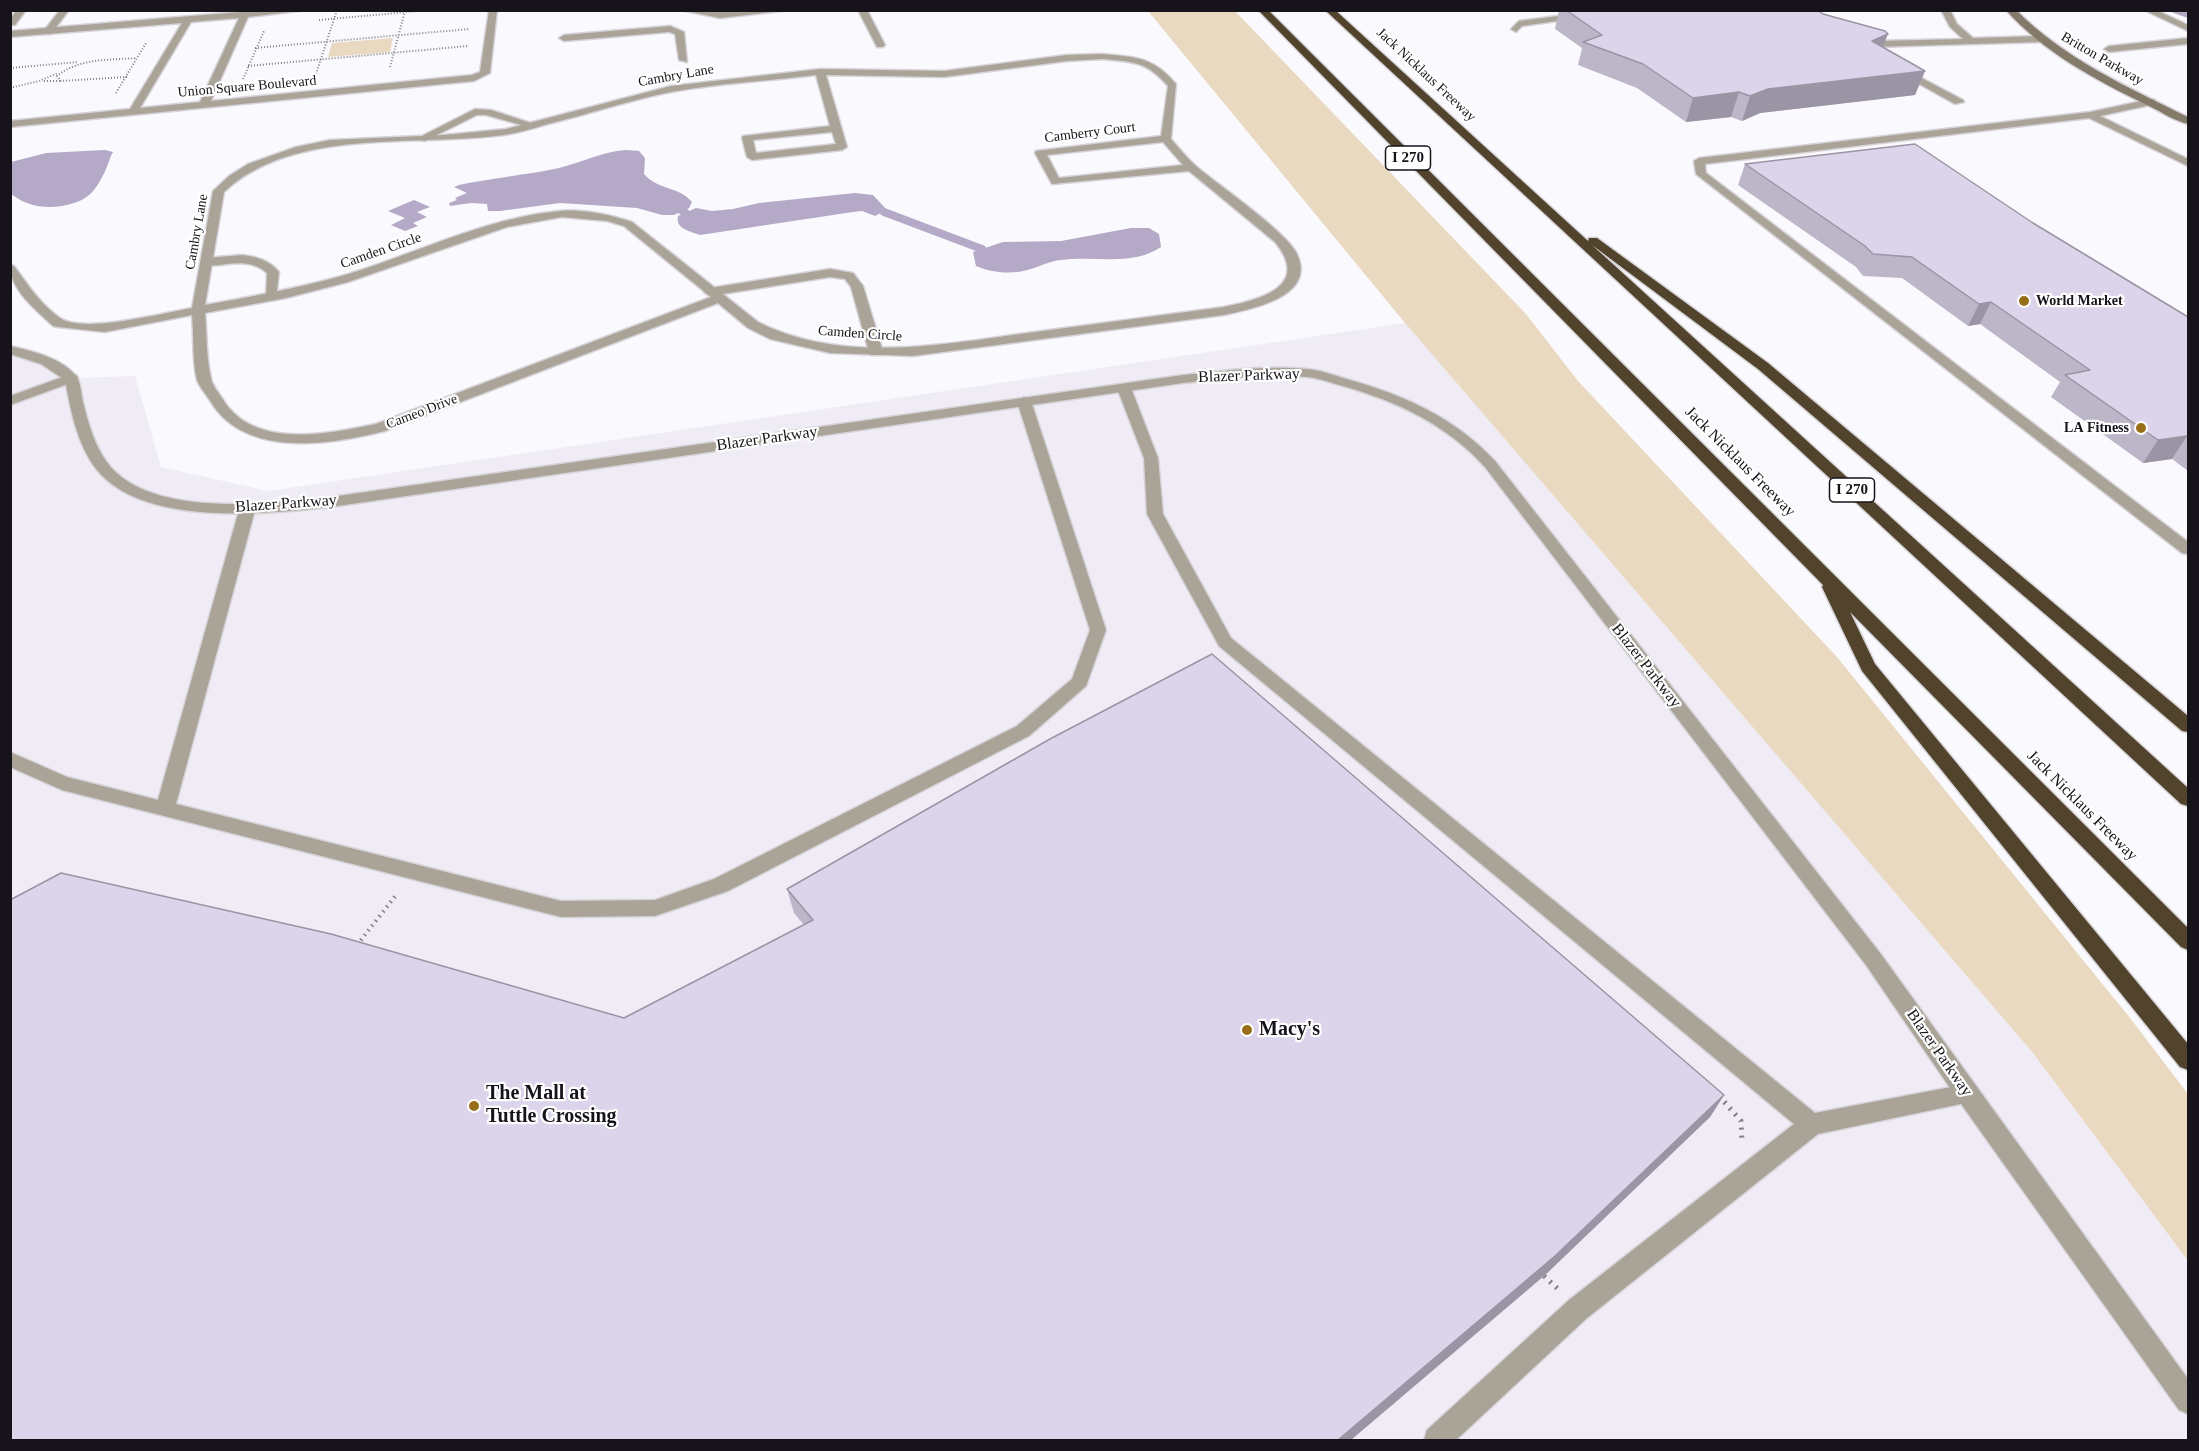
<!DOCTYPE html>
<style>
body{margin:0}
#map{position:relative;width:2199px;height:1451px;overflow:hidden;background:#faf9fd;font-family:Georgia,serif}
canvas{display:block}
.frame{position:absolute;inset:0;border:12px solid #16131a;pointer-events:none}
</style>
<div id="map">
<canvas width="2199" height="1451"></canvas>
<div class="frame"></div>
</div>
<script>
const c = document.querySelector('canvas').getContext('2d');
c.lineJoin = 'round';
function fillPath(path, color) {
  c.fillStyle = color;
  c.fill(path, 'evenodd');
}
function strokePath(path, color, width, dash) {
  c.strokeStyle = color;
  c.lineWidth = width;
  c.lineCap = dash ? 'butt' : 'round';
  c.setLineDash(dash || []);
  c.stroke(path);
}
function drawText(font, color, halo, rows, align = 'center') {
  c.font = font + ' Georgia,serif';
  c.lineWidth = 4.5;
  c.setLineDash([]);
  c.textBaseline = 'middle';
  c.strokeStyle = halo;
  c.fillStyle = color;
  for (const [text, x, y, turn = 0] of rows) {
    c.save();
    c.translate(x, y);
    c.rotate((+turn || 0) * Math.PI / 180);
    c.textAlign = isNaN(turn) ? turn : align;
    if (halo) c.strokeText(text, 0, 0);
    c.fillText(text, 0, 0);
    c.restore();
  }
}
const built = new Path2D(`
 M1405,323l628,730 155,208v179h-2177l-1,-1090 36,11 25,17 64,-2 26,91 107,24z`);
const green = new Path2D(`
 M1148,11h87l291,303 52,67 259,276 293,361 58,76v167l-155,-208 -628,-730z
 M393,38l-3,14 -62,5 4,-14z`);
const water = new Path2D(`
 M105,150l8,2 -2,4c-4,11 -9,24 -17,34 -13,17 -48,21 -67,13 -6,-2 -11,-6 -16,-9v-32l35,-9z
 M626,150l13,1 6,7 -1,16c15,17 35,12 48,28l-3,6 -15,7h-12l-25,-7 -77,-5 -60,8h-12l-1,-7 -16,-1 -21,3 -1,-3 8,-3 -2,-2 12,-5 -13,-6 5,-2c33,-7 67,-10 100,-17 24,-6 42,-16 67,-18z
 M855,193l18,2 14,15 -12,6 -13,-5 -9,1 -153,23c-10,-4 -25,-6 -22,-19l18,-8 16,3 21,-2 26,-6z
 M414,200l16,7 -13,5 10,5 -14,6 5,3 -13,5 -14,-6 14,-7 -17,-7z
 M1131,228h18l10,6 2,13c-30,20 -66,8 -100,13 -11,1 -20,6 -30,9 -18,6 -39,4 -55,-3l-3,-14 30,-10 58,-1z`);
const streamFar1 = new Path2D(`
 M2174,10l14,5`);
const stream = new Path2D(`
 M682,211l4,2
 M884,212l98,37`);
const pathFar2 = new Path2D(`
 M319,20l110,-10
 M255,48l214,-19
 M248,66l220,-20
 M390,67l15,-56
 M10,68l68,-6
 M316,74l21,-64
 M127,77l-66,4 -4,-5c22,-18 53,-16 80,-18
 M243,79l21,-48
 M44,81h16
 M10,88l29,-7 19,-8
 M116,93l30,-50`);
const pathFar1 = new Path2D(`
 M357,945l40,-51`);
const path = new Path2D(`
 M1719,1096l22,25 1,21
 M1544,1276l14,13`);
const lane = new Path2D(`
 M17,10h9l-11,15h-5v-6z
 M60,10h9l-18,24h-6l-2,-2z
 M858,10h9l18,35 -2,2h-6z
 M1605,10h29l-112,16 -6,6 -5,-3 8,-8z
 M1941,10h9l7,14 16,14 68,-2 5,3 -5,3 -167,5 -18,-7 5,-3 14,4 88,-2 -13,-12z
 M1899,66l64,34 1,2 -9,2 -59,-33 -2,-2z
 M2151,99l4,1v4l-55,12 88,43v7l-99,-48 -384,46 1,9 482,369v12l-6,-1 -486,-379 -2,-13 5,-3 391,-46z
 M475,109l16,1 46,15 -5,3 -46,-13h-9l-52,26 -9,-2z
 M242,255c15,2 27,5 37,17l-3,27 -4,1 -6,-4 1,-23c-23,-21 -54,0 -67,-11l6,-4z
 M830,269l23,4 10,13 20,66 -2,3h-10l-2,-3 -18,-65 -6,-8 -15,-2 -120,19 -6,-4 6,-4z
 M71,374l5,1 2,3 -2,3 -66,24v-9z
 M1124,384l7,4 27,70 5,56 68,124 584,475 152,-29 8,3 3,7 -3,7 -157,33 -231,184 -131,122h-32l3,-10 142,-130 225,-176 -575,-478 -72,-132 -3,-56 -27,-70z
 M1024,397l7,4 75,229 -20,56 -57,50 -301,155 -73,25 -94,1 -499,-127 -52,-23v-15l57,25 91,23 81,-290 8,-5 8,5 -79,294 385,97 94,-1 59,-21 303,-153 55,-47 18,-49 -73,-229z`);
const street = new Path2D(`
 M264,10h43l-59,7 -37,84 261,-26 8,-3 9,-62h8l-7,63 -16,8 -464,46v-6l120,-12 52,-86 -172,14v-6zM239,18l-39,84 -60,6 51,-86z
 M681,10l39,2 70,-2 -70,8z
 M2144,10h12l32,15v6z
 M670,26l14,6 3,30 -8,-2 -4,-26 -6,-2 -105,9 -5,-3 5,-3z
 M2188,38v6l-79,8 -5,-3 5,-3z
 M1102,54c35,3 51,3 74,30l-5,55c8,9 16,19 25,27 22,19 91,66 101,88 20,43 -46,55 -73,61l-311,41 -83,-3 -60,-14 -22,-11 -30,-25 -333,128c-56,14 -142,28 -176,-32 -4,-6 -10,-13 -12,-19 -5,-18 -3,-46 -5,-65l-87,17 -47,-5 -5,-1c-17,-16 -43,-36 -43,-61l4,1c14,19 27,39 46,52 23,16 104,-5 132,-10l21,-117 16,-15 19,-12 48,-17 34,-7 114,-5 62,-6 165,-43 149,-17 124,2 123,-16zM1102,59c32,3 44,2 66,27l-7,50 -125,15 -1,2 17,31 137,-13 86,71c37,45 -16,58 -51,65 -63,8 -126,17 -189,25 -91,12 -192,33 -277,-10l-126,-100c-22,-7 -48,-13 -72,-11 -77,7 -148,45 -222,66 -44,12 -88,20 -133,28l19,-113c69,-65 191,-45 280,-57 15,-2 30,-7 44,-11 41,-10 82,-24 123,-32 48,-9 97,-11 145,-17l14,51 -87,10 -1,2 5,19 5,3 90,-10 5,-3 -21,-72 118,2 123,-16zM832,132l4,12 -80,9 -3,-13zM1163,142l20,23 -124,13 -12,-23zM562,217l45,4 17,5 87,71 -335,127c-48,10 -124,26 -154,-26 -4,-6 -10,-13 -11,-20 -5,-21 -4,-44 -6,-65l81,-15 62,-16 159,-55z
 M10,346c22,5 52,12 66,30 5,6 5,18 7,26 5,20 11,42 23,59 41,58 164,43 225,36l852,-122c41,-4 82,-10 123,-6 15,1 30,7 44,11 56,16 105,38 145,81l385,492 308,426v35l-9,-4 -220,-309 -93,-136 -381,-498c-39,-43 -87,-65 -142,-81 -12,-3 -24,-8 -36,-9 -41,-4 -83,2 -124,6l-852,124c-65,7 -187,20 -234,-37 -20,-25 -26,-59 -32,-90l-24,-16 -31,-10z`);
const secondary = new Path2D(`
 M2006,10h10c49,49 111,77 172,107v7c-14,-3 -28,-13 -41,-19 -51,-25 -103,-52 -141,-95z`);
const highway = new Path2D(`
 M1258,10h10l920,918v22l-7,-3 -331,-335 25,52 313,380v26l-8,-3 -318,-396 -40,-84 1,-2z
 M1325,10h10l253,231 1,-3h8l171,125 420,353v16l-6,-1 -424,-362 -166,-124 596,543v18l-7,-2z`);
const wall = new Path2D(`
 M1559,10h258l108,61 -10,24 -155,18 -18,8 -11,-4 -45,5 -49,-34 -59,-23 4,-17 -27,-19z
 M1745,164l288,59 155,94v154l-16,-12 -29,4 -92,-66 9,-15 -80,-58 -12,2 -66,-48 -39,-2 -7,-9 -118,-82z
 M787,889l937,206 -14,22 -166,159 -920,-258 180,-93 -10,-12z`);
const shadedWall = new Path2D(`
 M1888,34l-10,23 -6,-16z
 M1925,71l-10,24 -155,18 -18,8 8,-25 18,-7z
 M1739,92l-8,25 -45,5 7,-24z
 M1991,302l-11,22 -12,2 11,-22z
 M2187,436l-15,23 -29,4 15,-23z
 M1724,1095l-14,22 -166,159 -193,164h-13z`);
const building = new Path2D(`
 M1566,10h251l6,4 62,17 3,3 -16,7 53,30 -157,18 -18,7 -11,-4 -46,6 -50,-34 -60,-22 19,-7z
 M1915,144l118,79 155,94v119h-1l-29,4 -93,-65 25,-5 -99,-68 -12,2 -67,-47 -39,-3 -8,-8 -120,-82z
 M1212,654l512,441 -169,161 -217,184h-1328v-540l51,-27 270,61 293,84 189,-98 -26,-31 263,-150z`);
const markers = [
 [2024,301,6,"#986e1b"],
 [2141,428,6,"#986e1b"],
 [1247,1030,6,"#986e1b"],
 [474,1106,6,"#986e1b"]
];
const farStreetnames = [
 ["Britton Parkway",2102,59,30],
 ["Jack Nicklaus Freeway",1426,75,43],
 ["Cambry Lane",676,76,-10],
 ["Union Square Boulevard",247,87,-5],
 ["Camberry Court",1090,133,-7],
 ["Cambry Lane",197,232,-80],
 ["Camden Circle",381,251,-19],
 ["Camden Circle",860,334,4],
 ["Cameo Drive",422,412,-21]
];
const farPoinames = [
 ["World Market",2036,301],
 ["LA Fitness",2129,428,"right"]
];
const shields = [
 [1408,158,45],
 [1852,490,45]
];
const shieldNames = [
 ["I 270",1408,158],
 ["I 270",1852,490]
];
const streetNames = [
 ["Blazer Parkway",1249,376,-2],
 ["Blazer Parkway",767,439,-8],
 ["Jack Nicklaus Freeway",1740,462,45],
 ["Blazer Parkway",286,504,-4],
 ["Blazer Parkway",1646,666,52],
 ["Jack Nicklaus Freeway",2082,806,45],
 ["Blazer Parkway",1939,1053,55]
];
const nearPoinames = [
 ["Macy's",1259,1030],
 ["The Mall at",486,1094],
 ["Tuttle Crossing",486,1117]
];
fillPath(built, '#f0ecf6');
fillPath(green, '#e9d9c0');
fillPath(water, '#b4aac7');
strokePath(streamFar1, '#b4aac7', 6);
strokePath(stream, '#b4aac7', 8);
strokePath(lane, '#d6d4d9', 3);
strokePath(street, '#d6d4d9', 3);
strokePath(secondary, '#d6d4d9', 3);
strokePath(highway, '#d6d4d9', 3);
strokePath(pathFar2, '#828085', 2, [1, 2]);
strokePath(pathFar1, '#828085', 4, [1.5, 4.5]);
strokePath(path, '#828085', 5, [2, 6]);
fillPath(lane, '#aaa397');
fillPath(street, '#aaa397');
fillPath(secondary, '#847a69');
fillPath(highway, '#52442c');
fillPath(wall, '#bdb6c9');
fillPath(shadedWall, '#9a94a4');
fillPath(building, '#dcd4ea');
strokePath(building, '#9a94a4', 1.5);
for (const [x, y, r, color] of markers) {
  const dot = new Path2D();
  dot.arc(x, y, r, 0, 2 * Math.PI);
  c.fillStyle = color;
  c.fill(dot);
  strokePath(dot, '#fff', 2);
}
drawText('14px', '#16131a', '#fff', farStreetnames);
drawText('bold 14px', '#16131a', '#fff', farPoinames, 'left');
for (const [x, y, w] of shields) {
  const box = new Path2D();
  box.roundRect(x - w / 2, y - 12, w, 24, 4.5);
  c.fillStyle = '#fff';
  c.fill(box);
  strokePath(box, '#16131a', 1.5);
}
drawText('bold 15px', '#16131a', null, shieldNames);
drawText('16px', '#16131a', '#fff', streetNames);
drawText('bold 20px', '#16131a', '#fff', nearPoinames, 'left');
</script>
